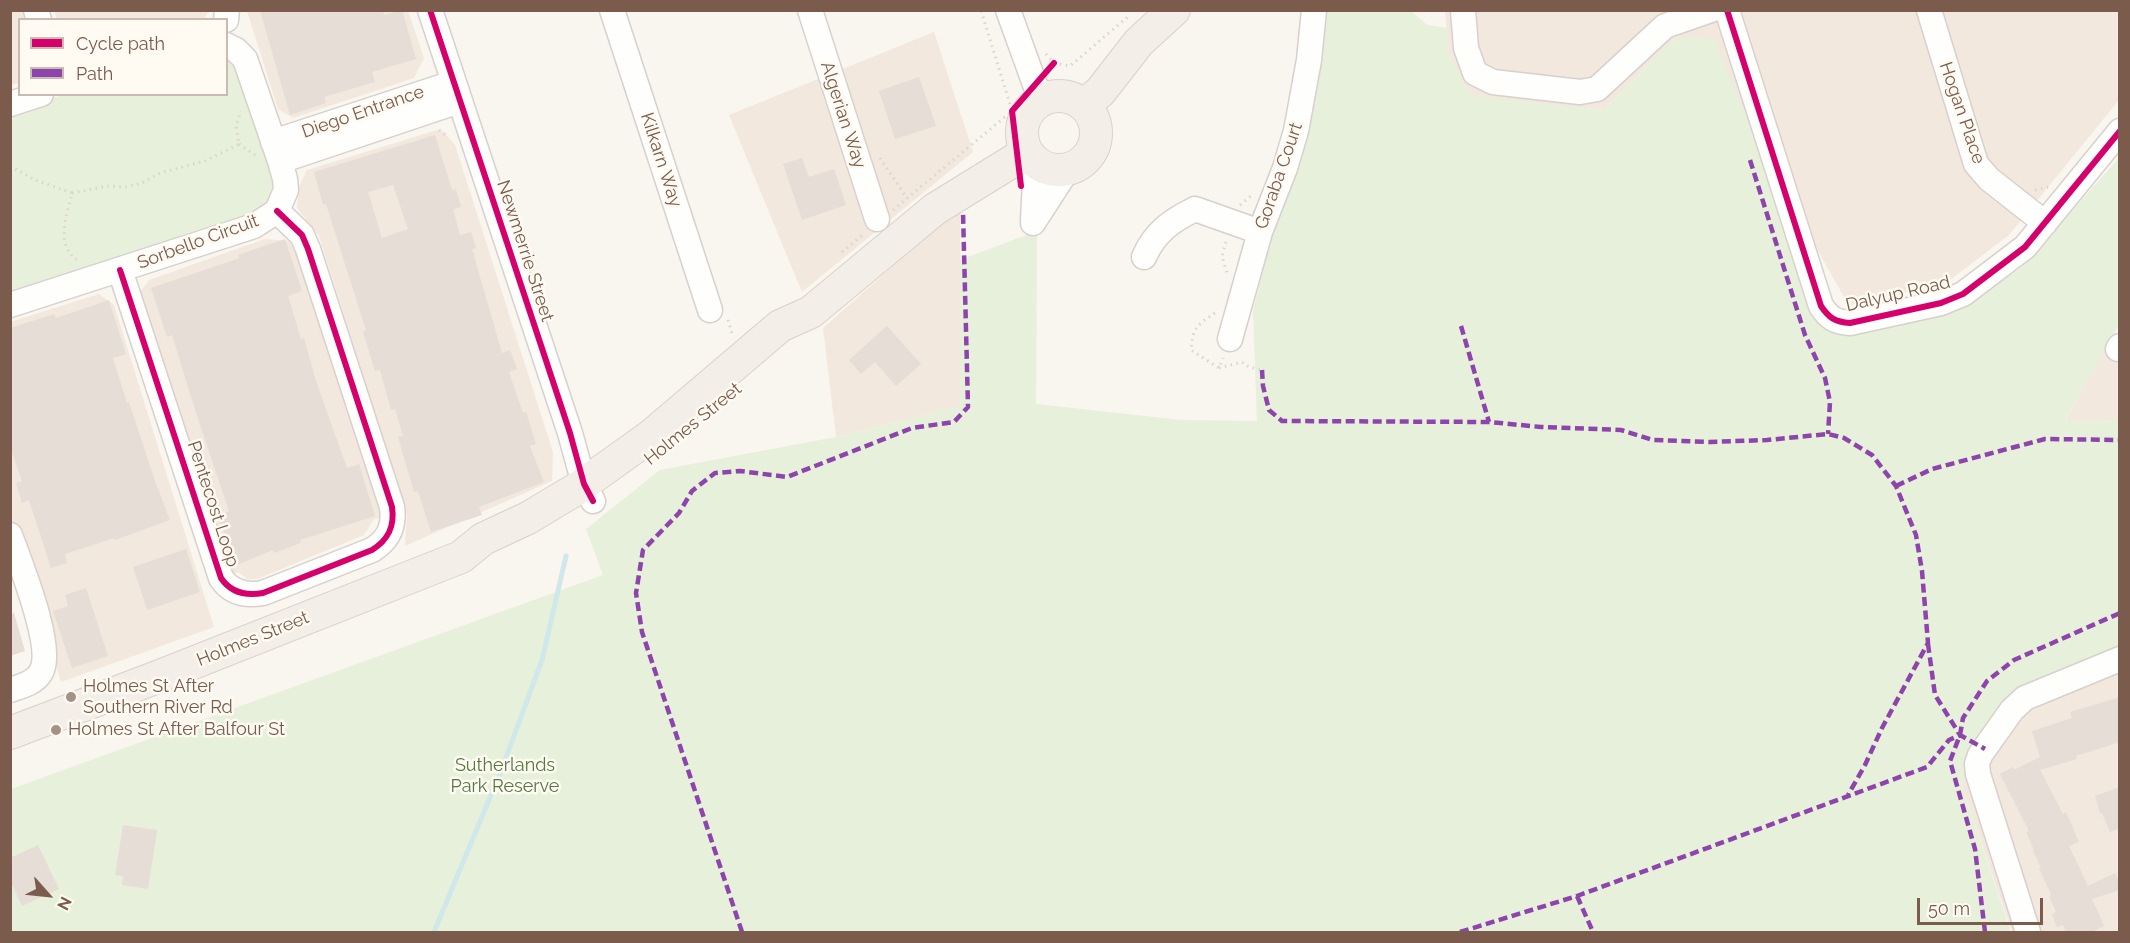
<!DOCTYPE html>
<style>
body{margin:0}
#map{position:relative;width:2130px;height:943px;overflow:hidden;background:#f9f5ef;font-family:Raleway,sans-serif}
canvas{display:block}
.frame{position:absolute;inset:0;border:12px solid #7a5b4c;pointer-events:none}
.legend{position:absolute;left:18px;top:18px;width:210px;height:78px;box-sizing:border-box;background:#fffaf2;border:2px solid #cabab0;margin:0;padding:8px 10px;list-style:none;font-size:18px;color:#7a5b4c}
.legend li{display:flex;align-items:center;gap:12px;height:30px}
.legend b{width:30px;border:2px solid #cabab0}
.north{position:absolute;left:18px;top:865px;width:60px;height:60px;-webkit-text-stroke:4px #fffaf2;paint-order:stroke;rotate:117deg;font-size:16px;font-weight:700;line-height:24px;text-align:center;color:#7a5b4c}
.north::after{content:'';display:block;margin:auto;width:21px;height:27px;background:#7a5b4c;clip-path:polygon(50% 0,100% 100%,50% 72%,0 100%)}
.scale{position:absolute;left:1917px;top:898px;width:126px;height:27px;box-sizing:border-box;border:3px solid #7a5b4c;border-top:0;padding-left:8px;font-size:18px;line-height:21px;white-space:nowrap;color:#7a5b4c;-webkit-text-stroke:4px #fffaf2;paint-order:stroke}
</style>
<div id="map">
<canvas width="2130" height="943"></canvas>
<div class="frame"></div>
<ul class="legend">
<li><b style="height:8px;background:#d6006c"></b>Cycle path</li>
<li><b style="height:8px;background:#8e44ad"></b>Path</li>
</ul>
<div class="north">N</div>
<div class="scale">50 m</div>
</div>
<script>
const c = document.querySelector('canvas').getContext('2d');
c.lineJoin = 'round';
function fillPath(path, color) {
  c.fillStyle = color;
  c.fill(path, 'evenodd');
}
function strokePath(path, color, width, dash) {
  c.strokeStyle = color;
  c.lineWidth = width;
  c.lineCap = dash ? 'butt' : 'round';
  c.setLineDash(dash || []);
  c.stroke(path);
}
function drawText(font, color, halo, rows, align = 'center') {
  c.font = font + ' Raleway,sans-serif';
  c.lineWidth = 5;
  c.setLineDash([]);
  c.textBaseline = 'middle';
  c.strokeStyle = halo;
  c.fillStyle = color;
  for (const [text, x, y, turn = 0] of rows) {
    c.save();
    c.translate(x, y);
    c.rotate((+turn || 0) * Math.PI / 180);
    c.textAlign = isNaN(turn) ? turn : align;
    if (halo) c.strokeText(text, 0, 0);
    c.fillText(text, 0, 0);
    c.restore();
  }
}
const residential = new Path2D(`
 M10,11h13l3,8 -6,1 -1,63 -8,2z
 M54,11v-1l155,1 -6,9 -146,-1z
 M247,11h161l16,47 -10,20 -121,40 -15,-9z
 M1445,11h674v89l-110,135 -63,48 -97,23 -95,-169 -76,-101 -75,74 -132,-14 -22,-41z
 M934,32l39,120 -171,140 -73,-177z
 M437,130l7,2 11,13 98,307 -1,29 -147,65 2,-31 -88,-279 -22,-28 2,-21 8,-17z
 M960,207l1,199 -125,31 -13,-109z
 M265,239l24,2 18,30 75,237 -1,10 -7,1 -10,16 -107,44h-10l-8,-7 -8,2 -92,-280 10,-14z
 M99,294l15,11 100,322 -153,55 -50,-165 -1,-195z
 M2105,349l14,7v64l-54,2z
 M2119,648v284h-107l-51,-149 55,-89z`);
const green = new Path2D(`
 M1320,11h91l16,14 20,3 2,27 22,40 132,15 75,-74 37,4 40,98 91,196 109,-22 65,-43 99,-111v167l-54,96 54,-1v228l-103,46 -55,89 50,149h-2000v-143l592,-214 -17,-46 74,-59 176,-33 124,-31v-146l77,-29 -1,173 146,16 75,1 -4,-110 21,-85 40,-126z
 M227,56l8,6 42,122 -8,21 -36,20 -7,-4 -45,14 -1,7 -169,55 -1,-185 53,-17 163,-1z`);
const stream = new Path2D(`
 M434,932l67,-161 41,-111 24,-104`);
const building = new Path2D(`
 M260,10h123l1,5 18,-5 14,49 -44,13 3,10 -51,15 2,6 -36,12z
 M919,77l17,49 -41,13 -16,-48z
 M435,135l17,55 4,-1 5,18 -8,2 7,26 11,-3 5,16 -4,1 30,104 8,-3 7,19 -8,3 14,41 3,-1 10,32 -6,2 14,36 -65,25 3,8 -51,17 -13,-41 -4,1 -16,-55 5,-1 -8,-27 -4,1 -11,-40 -5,1 -12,-39 3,-2 -40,-126 -3,1 -9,-33zM393,185l15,44 -26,9 -14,-46z
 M802,158l7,19 25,-8 12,36 -44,15 -19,-56z
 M285,239l17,52 -14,5 13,43 3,-1 12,43 31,87 12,-4 16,52 -75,24 1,3 -27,10 -1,-3 -36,15 -20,-49 12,-5 -31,-92 -26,-84 -5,2 -16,-49 89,-30 -2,-3z
 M109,300l17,54 -13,4 14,45 2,-1 27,82 14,36 -55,20 -1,-2 -49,16 2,9 -16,5 -22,-68 -7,3 -6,-20 6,-2 -12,-35v-118l44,-14 2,4z
 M887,326l34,38 -25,22 -21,-24 -14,12 -12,-14z
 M186,549l14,43 -53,18 -14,-43z
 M86,588l22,68 -36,12 -19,-57 15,-5 -3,-11z
 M14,613l11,38 -15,5v-42z
 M2120,697v45l-44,14 1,3 -37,11 23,44 3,-2 13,30 -10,4 19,40 27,-13 5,10v7l-28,9 12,27 -14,7h-24l-3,-8 -6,2 -5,-13 4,-2 -6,-14 1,-4 -12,-25 2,-1 -8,-17 1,-1 -8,-18 3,-1 -29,-57 13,-7 1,3 26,-13 -8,-26 40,-13 -2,-6z
 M2120,787v41l-10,4 -8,-19h-2l-5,-17z
 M123,825l34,5 -9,59 -26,-4 1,-9 -8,-1z
 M38,845l21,44 -37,17 -12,-26v-22z`);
const path = new Path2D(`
 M1046,54l8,9 16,3 60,-51
 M439,130l8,6
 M239,144l19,13
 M880,158l27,40
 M10,166l25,14 37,13c-5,22 -18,54 7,68
 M2035,190l13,-3
 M72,193l35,-7 18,1 17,-4 18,-10 45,-12 34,-17 -3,-18 5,-15
 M1240,205l11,-9
 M893,210l119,-99 -31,-101
 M1226,242l-4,14 5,17
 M842,252l23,-19
 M1215,313c-18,12 -22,14 -24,37l28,18 4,-10
 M728,320l5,17
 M1219,368l23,-6 7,5 13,3`);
const minor = new Path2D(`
 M36,10l3,10
 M430,10l140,423 14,51 9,17
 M612,10l98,300
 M810,10l67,209
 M1008,10l33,91
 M1463,10l3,38 9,25 18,9 87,10 17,-3 68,-63 46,-16
 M1727,10l94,296c8,12 14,16 29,17l91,-20 22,-9 62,-47 95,-116
 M1929,10l47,154 13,15 56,44
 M226,20l1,-10
 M10,104l31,-10
 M273,142l180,-59
 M280,161l179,-60
 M1033,220l3,-58
 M1033,223l35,-54
 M1144,257c11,-25 27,-36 51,-48l65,23
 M120,270l101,308c10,15 25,18 42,15l109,-43c16,-10 23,-23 20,-43l-84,-258 -6,-14 -25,-24
 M10,305l244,-79 23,-15 9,-21 -1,-11 -5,-18 -35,-102 -9,-9 -10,-5
 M1230,339l30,-107 25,-64 11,-37 13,-71 5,-50
 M2118,349l2,-3
 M10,535c10,28 45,113 31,137 -6,11 -19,14 -31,18
 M2028,932l-50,-158 -1,-10 3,-9 32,-45 13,-12 95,-39`);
const major = new Path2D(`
 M1022 133a37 37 0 1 1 74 0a37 37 0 1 1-74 0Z
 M1084,105l16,-13 39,-50 35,-32
 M10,733l150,-57 301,-119 22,-18 45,-21 50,-30 74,-53 128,-109 31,-14 124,-103 81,-50 12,-5`);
const quiet = new Path2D(`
 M1750,160l55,175 20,43 5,24 -2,32
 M1461,326l28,96
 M1262,370l1,16 6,24 13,11 207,1 52,5 80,3 32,10 57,2 57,-2 61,-6 16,4 28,17 24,31 20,49 6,36 6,72 -46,85 -17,37 -17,30
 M1896,486l36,-17 113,-30 75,1
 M1928,644l7,51 25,40
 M1577,896l16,36
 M742,932l-100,-300 -6,-39 7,-43 36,-37 13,-22 23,-18 25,-2 47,6 125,-49 42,-6 14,-15 -5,-195
 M1460,932l117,-36 350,-129 22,-27 11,-5 25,14
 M1985,932l-10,-83 -25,-88 10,-26 3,-17 24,-37 27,-21 106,-47`);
const cycleway = new Path2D(`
 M430,10l140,423 14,51 9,17
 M1727,10l94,296c8,12 14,16 29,17l91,-20 22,-9 62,-47 95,-116
 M1021,186l-9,-75 42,-48
 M120,270l101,308c10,15 25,18 42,15l109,-43c16,-10 23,-23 20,-43l-84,-258 -6,-14 -25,-24`);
const markers = [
 [71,697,6,"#a69185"],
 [56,730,6,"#a69185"]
];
const streetNames = [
 ["Diego Entrance",363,112,-19],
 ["Hogan Place",1962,113,71],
 ["Algerian Way",843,115,72],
 ["Kilkarn Way",661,160,72],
 ["Goraba Court",1279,176,-71],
 ["Sorbello Circuit",198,242,-20],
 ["Newmerrie Street",525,251,72],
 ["Dalyup Road",1898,294,-13],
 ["Holmes Street",693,424,-39],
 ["Pentecost Loop",213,504,72],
 ["Holmes Street",253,639,-22]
];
const poiNames = [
 ["Holmes St After",83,687],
 ["Southern River Rd",83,708],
 ["Holmes St After Balfour St",68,730]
];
const parkNames = [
 ["Sutherlands",505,766],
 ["Park Reserve",505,787]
];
fillPath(residential, '#f2e8dd');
fillPath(green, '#e7f0da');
strokePath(stream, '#d0e8ea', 5);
fillPath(building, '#e6ddd6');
strokePath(minor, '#d8d0cc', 27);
strokePath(major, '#dad1cb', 34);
strokePath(path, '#dbd4cf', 3, [1.5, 4.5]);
strokePath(minor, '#fefefd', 24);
strokePath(major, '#f3eee7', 32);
strokePath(quiet, '#8e44ad', 4.5, [9, 4.5]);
strokePath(cycleway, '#d6006c', 6);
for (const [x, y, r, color] of markers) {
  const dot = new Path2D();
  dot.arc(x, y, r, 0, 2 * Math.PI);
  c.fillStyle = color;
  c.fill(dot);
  strokePath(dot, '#fffaf2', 2);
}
drawText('18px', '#7a5b4c', '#fffaf2', streetNames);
drawText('18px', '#7a5b4c', '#fffaf2', poiNames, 'left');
drawText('18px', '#537a41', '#fffaf2', parkNames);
</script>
